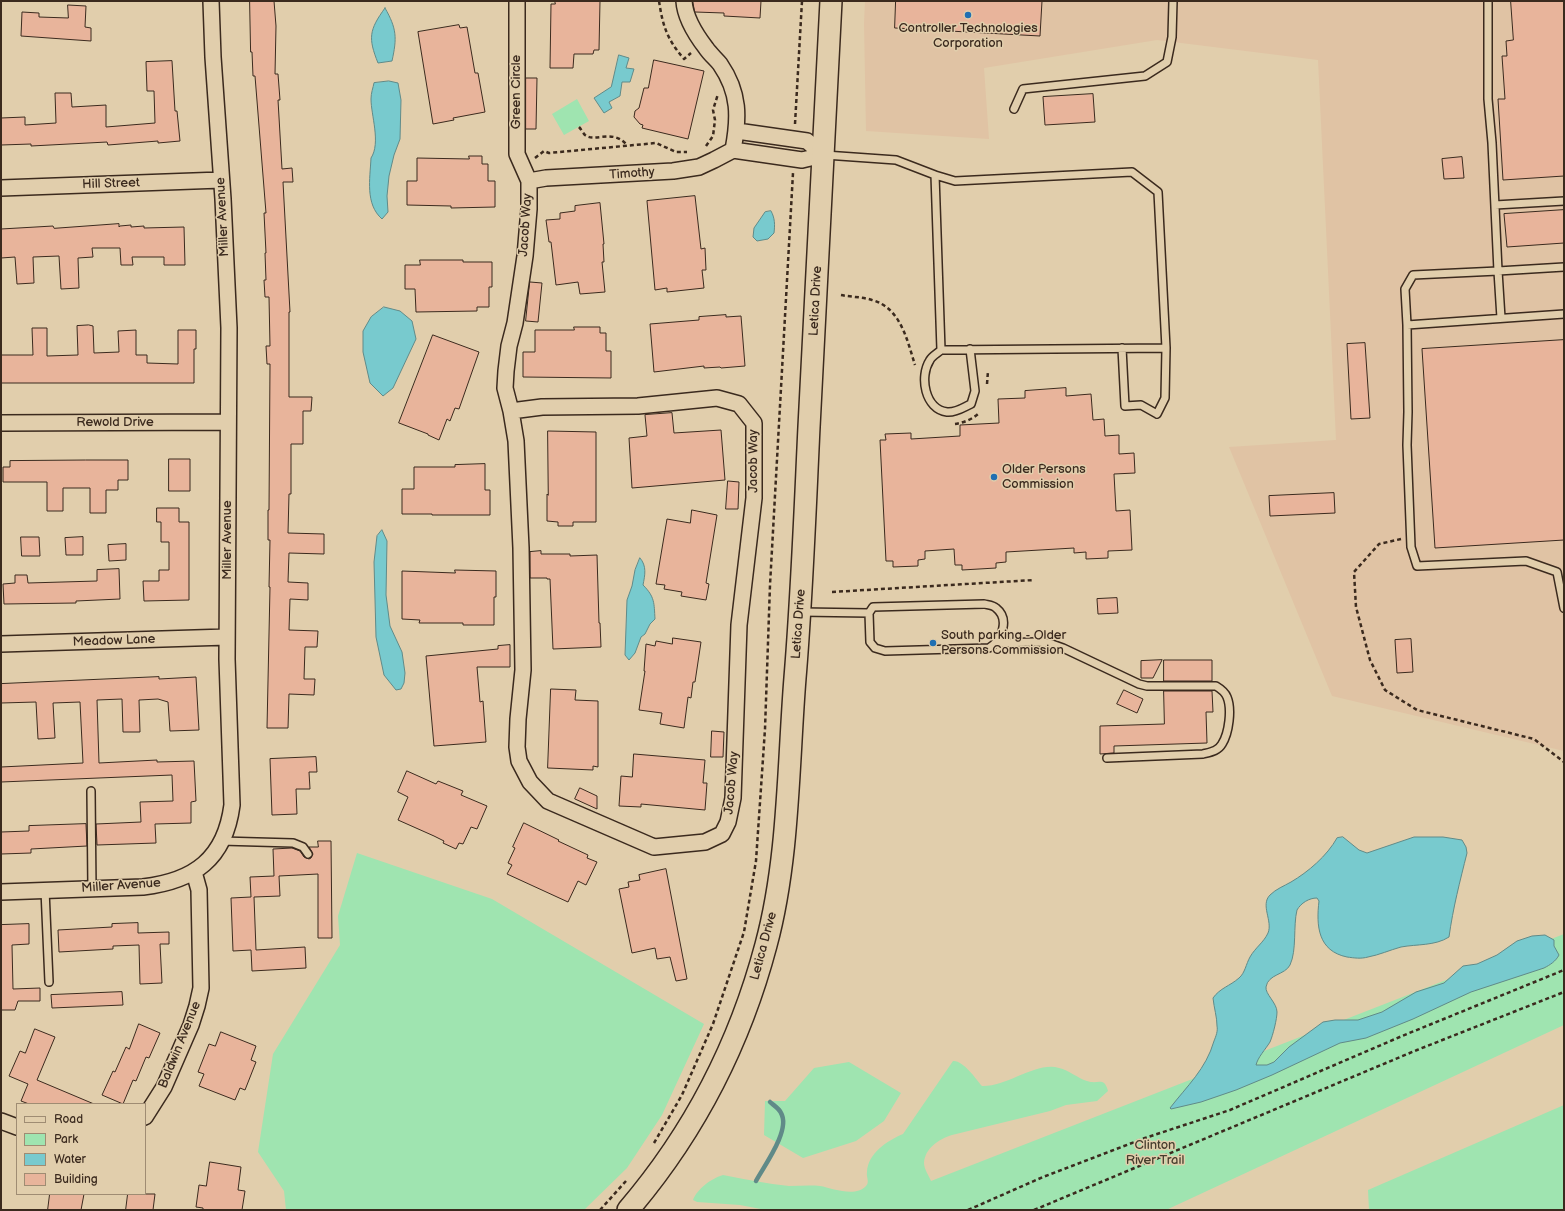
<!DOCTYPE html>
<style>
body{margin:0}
#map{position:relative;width:1565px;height:1211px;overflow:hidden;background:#e1ceac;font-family:"Balsamiq Sans",sans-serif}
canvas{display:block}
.frame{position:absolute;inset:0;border:2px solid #3b2a1e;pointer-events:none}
.legend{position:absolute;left:16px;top:1103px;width:130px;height:92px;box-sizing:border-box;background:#e1ceac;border:1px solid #9f8c73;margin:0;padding:5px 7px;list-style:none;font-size:12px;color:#3b2a1e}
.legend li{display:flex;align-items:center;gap:8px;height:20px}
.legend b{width:20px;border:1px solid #9f8c73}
</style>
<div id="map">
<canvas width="1565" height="1211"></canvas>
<div class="frame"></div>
<ul class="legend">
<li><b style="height:5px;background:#e1ceac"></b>Road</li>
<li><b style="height:11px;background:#9fe4b0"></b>Park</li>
<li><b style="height:11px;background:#78cace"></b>Water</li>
<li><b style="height:11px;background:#e8b49b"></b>Building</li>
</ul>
</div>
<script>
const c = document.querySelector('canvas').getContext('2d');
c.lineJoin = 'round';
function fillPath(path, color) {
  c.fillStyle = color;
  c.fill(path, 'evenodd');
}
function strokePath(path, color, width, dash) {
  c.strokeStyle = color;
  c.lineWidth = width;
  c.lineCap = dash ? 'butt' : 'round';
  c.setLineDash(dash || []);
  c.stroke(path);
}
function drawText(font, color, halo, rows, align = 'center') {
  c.font = font + ' "Balsamiq Sans",sans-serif';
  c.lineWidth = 3;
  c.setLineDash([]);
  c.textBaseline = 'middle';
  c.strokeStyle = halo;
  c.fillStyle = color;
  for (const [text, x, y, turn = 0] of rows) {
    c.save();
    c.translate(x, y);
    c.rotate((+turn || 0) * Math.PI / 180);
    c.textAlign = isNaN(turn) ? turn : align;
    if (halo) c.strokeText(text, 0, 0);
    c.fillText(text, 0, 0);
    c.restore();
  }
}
const built = new Path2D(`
 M865,1h699v750l-232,-55 -103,-249 107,-7 -18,-380 -161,-20 -173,28 5,71 -123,-8 -2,-108z`);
const green = new Path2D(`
 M577,99l12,22 -25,14 -12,-21z
 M357,853l135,46 212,125 -42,91 -35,53 -43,42h-298l-2,-19 -26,-39 15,-98 67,-109 -2,-29z
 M1564,934v91l-398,185h-400l-26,-5 -43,-3 -4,-2c4,-11 19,-22 30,-25 22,4 44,9 66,11 10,0 21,-1 31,0 12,2 35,12 46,0 4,-4 0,-9 1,-14 1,-19 20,-31 36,-38l50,-73c10,-1 23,18 29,25 25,1 55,-25 77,-18 10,2 18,10 28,13 11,4 17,-5 21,10l-11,10 -31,4 -16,6 -98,24c-13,4 -27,13 -28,28 0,6 5,13 7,18z
 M849,1062l52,31 -17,28 -28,20 -53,17 -39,-23 1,-34h20l29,-33z
 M1564,1105v105h-195l-1,-20z`);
const water = new Path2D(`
 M385,8c12,21 12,30 7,53l-14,2c-10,-25 -9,-33 7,-55z
 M619,55l10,3 -3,10 8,1 -4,13h-8l-2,14 -11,6 3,6 -8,5 -10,-15 17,-11z
 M389,81l9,2 3,17 -1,39 -6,16 -5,21 -2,20 1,16 -6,7c-17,-15 -12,-40 -11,-61 10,-15 0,-43 0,-59 0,-6 2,-11 3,-16z
 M771,211c4,7 4,14 3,22l-6,6 -11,2 -4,-4 1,-9 11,-16z
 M384,307l16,4 12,10 4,18 -23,49 -10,8 -13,-13 -7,-31v-21l8,-14z
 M382,530l5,11 -1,54 4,31 12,26 3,21 -1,10 -3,6 -5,1 -12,-15 -8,-38 -2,-75 3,-26z
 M640,558c7,8 5,17 3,27 12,12 11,18 12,34l-5,5 -5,10 -4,3 -6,16 -6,7 -4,-5 2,-55 5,-14 3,-16z
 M1343,837l16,13 8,3 47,-16h29l19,3 4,7 1,6c-7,28 -14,55 -18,84 -14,9 -32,7 -48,10 -11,3 -22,8 -33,10 -7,2 -14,1 -21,0 -29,-6 -31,-31 -28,-56l-2,-3c-8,0 -16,5 -20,12 -4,16 0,40 -7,55 -5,10 -22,9 -24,22 -1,7 11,16 11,25 0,7 -4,23 -7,30 -5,8 -12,15 -14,23h11l7,-3 15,-15 34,-25 12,-2h23l24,-8 34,-20 28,-9 19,-17 14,-2 20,-9 20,-14 15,-5 13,-1 9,5v6l5,9c-3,6 -9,10 -15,13l-73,24 -58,27 -47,19 -26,5 -68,32 -36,15 -35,12 -30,7 -1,-1c17,-22 36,-39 44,-67 2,-5 4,-10 3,-15 0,-9 -3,-18 -4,-28 7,-10 17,-12 26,-20 6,-5 7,-14 11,-21 5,-9 14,-15 18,-24 5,-12 -8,-28 2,-38 6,-6 14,-9 21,-13 17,-10 36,-26 46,-44z`);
const stream = new Path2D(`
 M756,1181c8,-15 35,-51 25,-68 -2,-5 -8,-8 -11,-11`);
const building = new Path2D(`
 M250,1h24l2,25 -1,48h3l2,26h-2l4,69 10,-1 1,14h-10l7,130h-1v85h23l-1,14h-8v33h-12v50h-2l-1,39 36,1v20l-35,-1 -1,29 20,1v17l-18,-1 -1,31 29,1 -1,16h-12l-1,32h11l-1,16 -25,-1 -1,34h-21l3,-141h-1l1,-47h-2v-30h1l1,-146h-3l-1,-18h4l-1,-49h-4l-1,-17h2l-1,-27h1l-2,-40h2l-11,-137h-2l-1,-24h-1z
 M555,1h45l-1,49h-5l-1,4h-19l-1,14h-23l1,-64h4z
 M693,1h68l-1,17 -36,-2v-3l-29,-1z
 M896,1h146l-2,35 -145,-8z
 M1511,1h53v175l-61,4 -5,-81h7l-3,-43h5l-1,-15 7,-1z
 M68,5l18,1 -1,21 6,1v13l-70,-5 1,-24 17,1v4l29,1z
 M459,25l1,3 7,-1 8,46h3l7,39 -32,6 1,2 -21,4 -15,-92z
 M654,60l50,11 -16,68 -46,-11 1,-3 -3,-1 -6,-7 1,-6 4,-3 5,-20h4z
 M172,61l3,50h2l3,30 -22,2v-2l-50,4 -1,-3 -76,4v-2l-30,1v-27l24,-1v8l31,-2 -1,-30h16l1,14 34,-2v22l49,-4 -1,-32h-7l-1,-29z
 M526,78h11l-1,51h-10z
 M1093,94l2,28 -50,3 -2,-28z
 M469,156h13v8h6v17h7v26l-44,1v-2l-44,-1v-24h10v-23l52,1z
 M1462,157l2,21 -20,1 -2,-20z
 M695,196l6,53 4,-1 1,22h-4l2,18 -37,4v-4l-12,2 -8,-89z
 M600,203l4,41h-1l1,18h-2l3,30 -25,2 -2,-12 -22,3 -5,-43h-2l-3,-22 14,-1v-6l15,-2v-5z
 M1564,210v33l-57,4 -3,-33z
 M119,224v3l1,-1 11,-1v2l13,-1v2l40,-1 1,38h-21v-8h-32l1,8h-12l-1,-17h-28l1,9 -15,1 1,30 -18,1 -2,-33 -26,1 1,26 -17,1 -2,-27 -14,1v-29l52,-3 1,2z
 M420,260h43v2h29v25h-3v20h-12v4l-61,1 -1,-23h-10v-24h15z
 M530,282l12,1 -4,39 -12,-1z
 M726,315v2l15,-1 4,50 -24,2 -1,-1 -16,1v-2l-50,6 -4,-48 49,-4v-3z
 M89,325l4,1 1,27 25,-1 -1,-21 18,-1v25h11v8l31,1v-34h18v19h-2v34h-193v-28h32l-1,-27h15v28l31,-1 -1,-29z
 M574,327h26v6h6v18h5v27l-88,-1v-25h12v-22h39z
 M433,335l46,17 -20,57 -4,-1 -5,13 -3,-2 -8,21 -11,-5v-1l-29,-11z
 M1564,340v200l-129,8 -13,-199z
 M1365,343l5,75 -19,1 -4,-75z
 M1066,388v8l25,-2 2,26 11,-1 1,17 14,-1v19l15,-1 1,20 -21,1 2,37 14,-1 2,40 -24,1v7l-22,1v-7l-12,1v-5l-68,4v10l-10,1v5l-34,2v-5h-7l-1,-16 -29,2v8l-7,1v6l-25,1v-6h-7l-6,-121h6l-1,-6 26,-1v6l49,-3v-11l39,-2 -1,-24 27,-1v-7z
 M672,413l2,20 47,-3 4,50 -93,8 -3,-50 18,-2 -2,-21z
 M548,431l48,1v90h-23v4h-15v-4l-11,-1v-27l1,1z
 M169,459h21v32h-21z
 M86,460h42v20h-10v10h-12v23h-16v-25h-27v23h-16v-29h-44v-15h7v-6z
 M485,464v26h5v25h-58v-1h-30v-25h12v-22h41v-2z
 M728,481l11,1 -1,27h-12z
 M1334,493l1,20 -65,3 -1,-20z
 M157,508h22v14h10v78l-45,1 -1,-20h16v-11h10v-28h-8v-20h-4z
 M692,510l25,5 -11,68 3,1 -3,16 -25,-4 1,-4 -18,-3 1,-4 -9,-1 11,-65 23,4z
 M21,537h18l1,19h-18z
 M83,537v18h-17l-1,-17z
 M126,544v16l-17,1 -1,-16z
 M541,551v3h29v2l27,-1 2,68h1l1,24 -48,2 -3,-70h-3v-1h-17v-26z
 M119,569l1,30 -44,2v2l-72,1 -1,-20 12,-1v-8h12l1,8 69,-2v-11z
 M455,570l41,1v26h-2v28h-31v-2h-44l1,-3 -18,-1v-48l53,2z
 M1117,598l1,15 -20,1 -1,-15z
 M673,638l28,4 -6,40h-2l-2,16 -3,-1 -4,31 -24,-4 2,-11 -23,-3 6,-39h-1l2,-27 9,2 1,-5 16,3z
 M1411,639l2,33 -16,1 -2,-33z
 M510,645v22h-33l3,35 3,-1 3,41 -52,4 -8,-90 72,-7v-3z
 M1162,660l-9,18h-12v-17z
 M1164,660h48v21h-48z
 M159,677v2l37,-2 3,53 -29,1 -2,-29 -10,-3 -19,1 1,32h-17l-1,-33 -25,1 2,63 58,-3v2l37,-1 2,40 -5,1v21l-36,1 1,19 -59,2 -1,-21 45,-2 -1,-20 33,-1 -1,-26 -171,7v-15l82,-4 -3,-61 -27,1 2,35 -17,1 -2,-37 -35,1v-19z
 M551,689l25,1 -1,10 23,1v66l-5,-1v4l-45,-2z
 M1124,690l19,9 -6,14 -20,-9z
 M1164,691h48l1,21h-7l1,31 -93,3v7l-14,1v-28l64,-2z
 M712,731l12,1 -1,25h-12z
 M634,754l71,6 -2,23h4l-2,27 -64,-6v3l-22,-1 2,-30 11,1z
 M316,757l1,15h-8l1,17h-14l1,25 -25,1 -2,-56z
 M407,771l29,13 2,-3 25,10 -2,4 26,11 -10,23 -6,-2 -8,17 -4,-1 -3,6 -13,-6 1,-2 -10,-5 -36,-16 10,-23 -10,-5z
 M580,788l17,8v13l-22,-10z
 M524,823l35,17 -1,1 30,14 -1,3 10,4 -11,23 -8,-4 -10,21 -61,-28 5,-9 -4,-2 7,-15 -2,-1z
 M86,824l1,22 -56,3v4l-30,1v-22l28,-1v-5z
 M318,841h13l1,97h-14v-64l-39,2 1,20 -26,1 2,53 49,-3 1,21 -54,3 -1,-21 -18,1 -2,-53 20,-1 -1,-20 24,-1 -1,-27 19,-1 8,3 4,6 5,2 2,-1 2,-4 -4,-7h9z
 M666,869l21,110 -11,2 -6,-24 -13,2 -2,-11 -23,5 -13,-64 10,-2 -1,-5 12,-2 -1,-5z
 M138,923v10l31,-1v12h-9l2,39 -22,1 -1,-39 -26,1v3l-54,3 -1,-22 54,-3v-3z
 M29,924v20l-17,1 1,44 27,-1v13h-22l-3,9h-14v-85z
 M122,992l1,13 -71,3 -1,-13z
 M139,1024l21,9 -11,25 -3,-1 -10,24 -3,-1 -10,24 -21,-9 11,-24 2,1 11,-25 3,2z
 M35,1029l20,8 -18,43 57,24h-65l-8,-3 7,-17 -19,-8 11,-25 5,2z
 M221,1032l35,14 -5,14 5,2 -11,28 -5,-2 -5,12 -36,-14 5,-12 -6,-2 11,-28 6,2z
 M210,1162l31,5 -3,23 7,1 -3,19h-39v-2l-7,-1 3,-22 7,1z
 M50,1194h34l-3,16h-33z
 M128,1194h27l-2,16h-27z`);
const path = new Path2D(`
 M659,1c4,26 8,38 25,58l7,-6
 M795,124l7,-123
 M579,127c2,2 4,6 6,8 10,8 27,-7 42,10
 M706,146l7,-10 2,-16 -2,-10 5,-16
 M535,158l9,-7 5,2 107,-10 20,9h11
 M841,295c10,2 22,2 31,5 29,8 35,40 43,65
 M987,384l1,-13
 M955,424c8,-1 18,-5 24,-11
 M1401,539l-22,5 -25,28 2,35 14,53 15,30 32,20 117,29 30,23
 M832,592l202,-12
 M654,1143l28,-48 31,-71 31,-92 12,-71 9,-132 5,-144 23,-412
 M600,1210l26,-29
 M968,1210l75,-33 102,-39 85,-28 172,-74 162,-66
 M1034,1210l383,-160 147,-58`);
const lane = new Path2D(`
 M1488,1v98l4,44 6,128 66,-4
 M1014,109l9,-20 122,-13 22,-14 5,-25 1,-36
 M825,155l71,5 39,15 6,175 225,-2
 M935,175l20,6 177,-9 26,20 8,156 -1,50 -8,16 -16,-9 -16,1 -3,-58
 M1495,205l69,-4
 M1501,318l-3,-47 -85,4 -8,14 2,36 157,-11
 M1407,325l1,87 -1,33 4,102 6,19 109,-5 31,11 7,36
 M941,350c-3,3 -9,6 -11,10 -11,17 -5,49 17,52 9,1 17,-5 24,-8l4,-13 -5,-42
 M984,604c4,1 9,1 12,4 14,11 6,32 -7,40l-104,3 -10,-3 -5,-6 -1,-29 4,-6z
 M801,612l68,1
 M996,643l40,-1 13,1 14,5 76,36 8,2h69c5,3 9,6 11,11 5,12 2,36 -5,47 -4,7 -11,8 -19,10l-96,4
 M91,791l1,98
 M221,841l72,2 10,4 5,7
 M45,890l4,92`);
const street = new Path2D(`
 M737,131l70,10 16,14
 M733,150l69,10 21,-5
 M529,181l17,-3 127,-7 26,-4 15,-7 19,-10c6,-32 7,-57 -13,-86 -4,-5 -10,-10 -14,-16 -10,-13 -21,-30 -22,-47
 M1,188l220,-8
 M511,411l31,-4 96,-1 79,-8 22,6 15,19v75l-15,127 -6,173 -5,24 -6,12 -17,8 -51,5 -106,-46 -18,-19 -11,-21 -2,-14 1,-28 5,-49 -2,-122 -5,-107 -5,-30 -6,-23 1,-17 3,-25 6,-23 10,-67 4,-47v-28l-12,-27v-153
 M1,423l227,-1
 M1,644l226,-7
 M1,892l142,-5c51,-6 82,-28 89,-82l-5,-146 2,-331 -6,-129 -10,-142 -2,-56
 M145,1117l19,-30 27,-62 6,-19 4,-18 -2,-98 -5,-18
 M1,1121l16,6`);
const secondary = new Path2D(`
 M628,1210c65,-76 112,-167 138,-265 23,-85 22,-179 29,-267 7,-84 10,-167 14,-251 8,-142 14,-284 22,-426`);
const markers = [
 [968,15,4,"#1f6fb2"],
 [994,477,4,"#1f6fb2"],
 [933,643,4,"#1f6fb2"]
];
const poiNames = [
 ["Controller Technologies",968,29,"center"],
 ["Corporation",968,44,"center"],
 ["Older Persons",1002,470],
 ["Commission",1002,485],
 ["South parking - Older",941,636],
 ["Persons Commission",941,651]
];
const streetNames = [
 ["Green Circle",517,92,-90],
 ["Timothy",632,174,-4],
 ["Hill Street",111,184,-2],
 ["Miller Avenue",223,217,-93],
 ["Jacob Way",526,225,-86],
 ["Letica Drive",816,301,-87],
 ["Rewold Drive",115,423],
 ["Jacob Way",754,461,-90],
 ["Miller Avenue",228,540,-90],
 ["Letica Drive",799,624,-86],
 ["Meadow Lane",114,641,-2],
 ["Jacob Way",732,783,-85],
 ["Miller Avenue",121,886,-4],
 ["Letica Drive",764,946,-75],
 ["Baldwin Avenue",180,1045,-68]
];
const parkNames = [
 ["Clinton",1155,1146],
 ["River Trail",1155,1161]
];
fillPath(built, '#e0c3a4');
fillPath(green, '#9fe4b0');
fillPath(water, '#78cace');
strokePath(water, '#608a88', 1);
strokePath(stream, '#608a88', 4.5);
fillPath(building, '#e8b49b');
strokePath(building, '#3b2a1e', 1);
strokePath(lane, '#3b2a1e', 10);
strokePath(street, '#3b2a1e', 18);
strokePath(secondary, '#3b2a1e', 24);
strokePath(path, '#3b2a1e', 2.5, [4, 3]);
strokePath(lane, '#e1ceac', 7);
strokePath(street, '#e1ceac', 15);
strokePath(secondary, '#e1ceac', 21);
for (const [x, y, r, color] of markers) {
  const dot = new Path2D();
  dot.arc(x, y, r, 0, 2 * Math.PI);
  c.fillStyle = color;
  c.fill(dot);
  strokePath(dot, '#e1ceac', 1.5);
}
drawText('13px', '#3b2a1e', '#e1ceac', poiNames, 'left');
drawText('13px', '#3b2a1e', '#e1ceac', streetNames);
drawText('13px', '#453d2d', '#e1ceac', parkNames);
</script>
